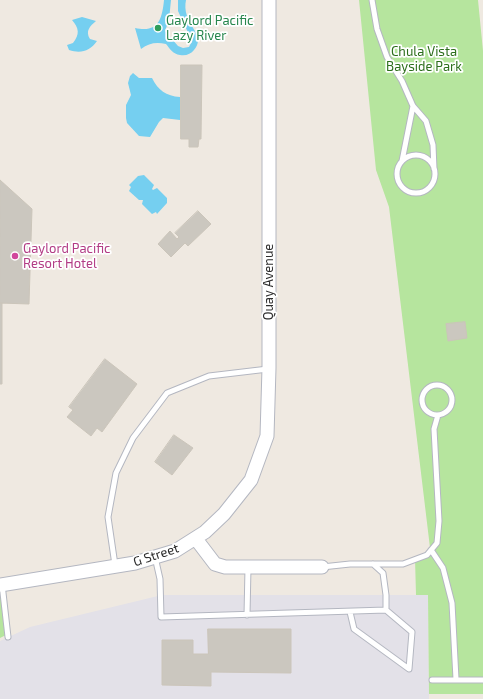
<!DOCTYPE html>
<style>
body{margin:0}
canvas{display:block;background:#efe9e1}
</style>
<canvas width="483" height="699"></canvas>
<script>
const c = document.querySelector('canvas').getContext('2d');
c.lineJoin = 'round';
function fillPath(path, color) {
  c.fillStyle = color;
  c.fill(path, 'evenodd');
}
function strokePath(path, color, width, dash) {
  c.strokeStyle = color;
  c.lineWidth = width;
  c.lineCap = dash ? 'butt' : 'round';
  c.setLineDash(dash || []);
  c.stroke(path);
}
function drawText(font, color, halo, rows, align = 'center') {
  c.font = font + ' "Exo 2",sans-serif';
  c.lineWidth = 3.5;
  c.setLineDash([]);
  c.textBaseline = 'middle';
  c.strokeStyle = halo;
  c.fillStyle = color;
  for (const [text, x, y, turn = 0] of rows) {
    c.save();
    c.translate(x, y);
    c.rotate((+turn || 0) * Math.PI / 180);
    c.textAlign = isNaN(turn) ? turn : align;
    if (halo) c.strokeText(text, 0, 0);
    c.fillText(text, 0, 0);
    c.restore();
  }
}
const industrial = new Path2D(`
 M162,595h266l1,104h-429v-58l30,-14z`);
const green = new Path2D(`
 M359,0h119l5,51v643h-54l-1,-99h-12l-1,-37 16,-2 -42,-349 -13,-37z
 M0,592l2,1 4,42 -6,3z`);
const water = new Path2D(`
 M164,0h7l-2,20 -4,11 13,15 5,2 6,-1 3,-6 -14,-30v-11h8c-1,5 -1,10 1,16 3,11 18,22 7,34 -3,4 -8,6 -14,5 -7,-1 -10,-6 -14,-11 -10,-2 -17,-1 -25,5l-6,-21c23,5 27,-8 29,-28z
 M82,17l14,4c-6,5 -11,10 -6,18l7,2c-7,10 -16,13 -28,9l-2,-5 6,-2c7,-9 6,-15 -1,-23z
 M133,73l6,5h13c6,12 14,18 28,19v23l-17,-2 -4,4 -9,15 -11,-1 -12,-13 -1,-5v-13l5,-10 -3,-12 2,-7z
 M144,175l10,10 -2,4 1,1 4,-2 10,10v5l-10,11 -1,-2 -4,2 -10,-10 1,-4h-4l-10,-9 2,-4 -2,-2 9,-9z`);
const building = new Path2D(`
 M181,65h21l-1,74h-2l-1,8h-9v-8h-8z
 M0,180l32,29 -3,95 -29,-1z
 M198,211l13,13 -23,22 -3,-3 -14,14 -13,-13 12,-13 7,8 2,-2 -4,-4z
 M0,303h2v81h-2z
 M465,322l2,16 -19,3 -2,-17z
 M105,359l32,25 -35,48 -5,-4 -6,8 -24,-19 6,-7 -4,-3z
 M174,435l19,13 -21,27 -17,-13z
 M208,629h83v44l-80,-1v14l-49,-1v-45h31v14h15z`);
const service = new Path2D(`
 M372,0l5,29 10,28 15,24 11,25 13,15 7,24 1,24
 M397 174a19 19 0 1 1 38 0a19 19 0 1 1-38 0Z
 M402,161l11,-55
 M422 400a15 15 0 1 1 30 0a15 15 0 1 1-30 0Z
 M431,550l12,18 9,35 4,76
 M155,557l5,22 1,38 225,-7 26,22 -3,37 -55,-40 -4,-17
 M373,564l10,9 3,22v15
 M115,565l-7,-48 8,-44 17,-35 34,-45 42,-17 59,-7
 M322,567l28,-3h53l24,-9 10,-12 2,-22 -5,-92 4,-14
 M2,584l6,53
 M247,615l1,-47
 M432,680h51`);
const tertiary = new Path2D(`
 M196,539l19,25 10,3h97
 M0,585l135,-22 40,-12 30,-19 19,-18 27,-34 16,-44 2,-68v-368`);
const markers = [
 [158,28,4,"#2e9e5b"],
 [15,256,4,"#d1479c"]
];
const leisureNames = [
 ["Gaylord Pacific",166,21],
 ["Lazy River",166,36]
];
const parkNames = [
 ["Chula Vista",424,52],
 ["Bayside Park",424,67]
];
const hotelNames = [
 ["Gaylord Pacific",23,249],
 ["Resort Hotel",23,264]
];
const streetNames = [
 ["Quay Avenue",269,282,-90],
 ["G Street",156,555,-18]
];
fillPath(industrial, '#e3e1e8');
fillPath(green, '#b6e59e');
fillPath(water, '#75cff0');
fillPath(building, '#cbc7bf');
strokePath(building, '#cbc5ba', 1);
strokePath(service, '#b4b7c1', 7);
strokePath(tertiary, '#b4b7c1', 15);
strokePath(service, '#fff', 5);
strokePath(tertiary, '#fff', 13);
for (const [x, y, r, color] of markers) {
  const dot = new Path2D();
  dot.arc(x, y, r, 0, 2 * Math.PI);
  c.fillStyle = color;
  c.fill(dot);
  strokePath(dot, '#fff', 1.5);
}
drawText('13px', '#27864d', '#fff', leisureNames, 'left');
drawText('13px', '#2c6e1b', '#fff', parkNames);
drawText('13px', '#b23c85', '#fff', hotelNames, 'left');
drawText('13px', '#2e2e2e', '#fff', streetNames);
</script>
